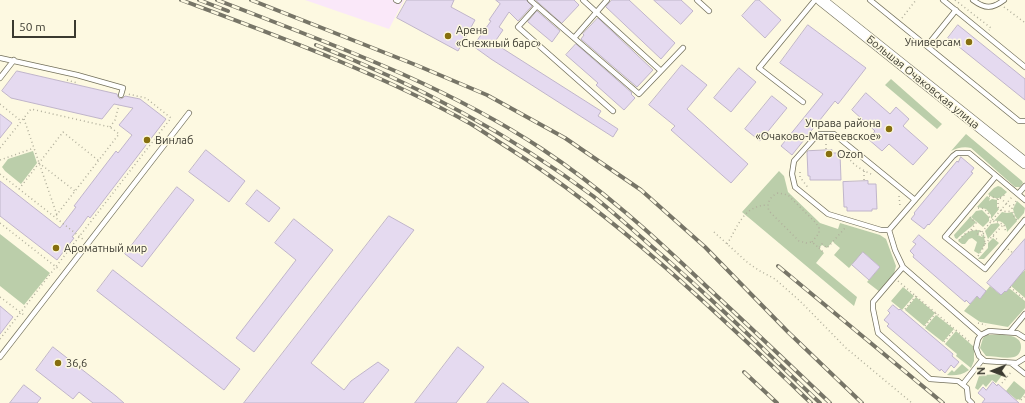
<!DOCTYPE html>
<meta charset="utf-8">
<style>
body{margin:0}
#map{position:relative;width:1025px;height:403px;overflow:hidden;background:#fdf9e1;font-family:Ubuntu,sans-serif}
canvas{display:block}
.north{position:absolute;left:973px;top:351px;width:40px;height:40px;-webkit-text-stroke:3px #fdf9e1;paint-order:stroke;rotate:269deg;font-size:11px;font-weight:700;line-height:16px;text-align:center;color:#3b3a30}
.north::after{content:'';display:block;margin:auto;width:14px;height:18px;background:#3b3a30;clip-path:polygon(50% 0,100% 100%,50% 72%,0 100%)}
.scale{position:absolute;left:12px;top:20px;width:64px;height:18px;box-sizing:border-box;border:2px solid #3b3a30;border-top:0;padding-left:5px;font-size:12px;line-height:14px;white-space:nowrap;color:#3b3a30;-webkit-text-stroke:3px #fdf9e1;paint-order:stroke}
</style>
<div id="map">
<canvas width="1025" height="403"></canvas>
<div class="north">N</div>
<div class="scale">50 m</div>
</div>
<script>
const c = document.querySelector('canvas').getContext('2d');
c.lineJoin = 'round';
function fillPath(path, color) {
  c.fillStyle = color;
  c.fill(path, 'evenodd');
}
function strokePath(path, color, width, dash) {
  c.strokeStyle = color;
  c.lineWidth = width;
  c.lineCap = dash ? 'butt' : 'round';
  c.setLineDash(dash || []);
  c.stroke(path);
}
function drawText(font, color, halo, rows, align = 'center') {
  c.font = font + ' Ubuntu,sans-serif';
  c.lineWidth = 3;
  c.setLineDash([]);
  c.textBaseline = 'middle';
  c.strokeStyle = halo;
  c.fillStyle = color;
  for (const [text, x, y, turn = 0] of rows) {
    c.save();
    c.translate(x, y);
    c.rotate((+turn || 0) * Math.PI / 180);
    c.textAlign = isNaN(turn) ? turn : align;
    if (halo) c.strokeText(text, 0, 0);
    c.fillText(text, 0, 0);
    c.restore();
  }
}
const commercial = new Path2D(`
 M305,0h99l-15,29z`);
const green = new Path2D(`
 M891,79l51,45 -5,5 -52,-44z
 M966,134l56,47 1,2 -3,4h-5l-44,-39c-7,-2 -14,0 -20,3z
 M33,151l4,12 -16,21 -16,-13 -3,-4 6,-8z
 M779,171l5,5 4,16 32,31 18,6 2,-6 40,12 6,4 10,27 -2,8 -14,18 -13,-10 13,-15 -17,-15 -14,16 -15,-13 6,-7 -6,-5 -1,-2 -6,7 -5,-3 -3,3 5,5 -8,10 41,34 -3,9 -112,-94z
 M998,186l3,1 6,5c-7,7 -11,9 -19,2l6,-6z
 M987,196l3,2 -1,3 3,-2 5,1v7l2,2 -8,10v-4l-5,-6 -9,-2z
 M1017,201l8,7 -1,5 -6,7 -3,-4 -2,-7z
 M982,210l7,7v4l-6,6 -12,-10 5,-6z
 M1002,212l5,1 5,-1 5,9 -10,11c0,-7 -5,-12 -13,-11z
 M970,217l6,5c-6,7 -13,10 -19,17l-2,-1 -1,-3z
 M998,223l2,2 -12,14 -3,-8 6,-7z
 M980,230l-2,5 4,2 2,-3 1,10 -6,10 -5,-3 3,-9 -5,-4 -3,1 -4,5h-3l-4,-3c7,-8 11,-11 22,-11z
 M0,234l50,39 -26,32 -24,-19z
 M993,238l6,5 -15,16h-6l10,-11v-5z
 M1025,270v28l-14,-12 11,-15 1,1z
 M990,286l11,9 8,-7 16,13v7l-17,19 -28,-5 -16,-11 13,-15 3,2z
 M903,287l11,9 -12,14 -11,-9z
 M916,297l19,16 -11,13 -19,-16z
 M936,315l18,14 -11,13 -18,-14z
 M956,331l18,16v14l-3,7 -15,-12 1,-2 -12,-10z
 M987,335c9,0 35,-3 34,12 0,5 -3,9 -7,10 -8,2 -20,-1 -28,-1l-6,-8 3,-10z
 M962,364l7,6c-7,5 -14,6 -22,5l5,-5 2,2z
 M1003,374l-7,9 -4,-3 -6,7 -3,-3 -5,6 -3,-2 4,-12 3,-1z
 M1014,381l11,9v3l-5,7 -2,-1 -1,1 -11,-9z`);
const building = new Path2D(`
 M407,0h47l-3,7 24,13 -17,31 -61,-33z
 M496,0h30l6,6 -14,15 -9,-9 -10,15 4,3 -9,13 107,68 -3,5 20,13 -5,8 -122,-78 -18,-13 18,-25 -2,-1 11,-16z
 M536,0h38l5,5 -17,18z
 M612,0h17l46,43 -14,16 -55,-52z
 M654,0h27l12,11 -12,13z
 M756,0h3l22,20 -16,18 -23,-22z
 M537,11l23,20 -8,11 -24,-20z
 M598,18l55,52 -16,17 -56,-48 3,-4 -1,-1z
 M808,25l58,43 -28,36 -3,-3 -43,54 -11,-9 42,-52 -43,-31z
 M958,25l67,54v21l-77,-62z
 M576,44l56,49 -1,1 4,4 -11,12 -28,-25 2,-2 -32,-28z
 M682,65l25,20 -20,24 61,55 -17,19 -60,-53 4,-4 -26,-21z
 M739,68l17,14 -25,30 -17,-14z
 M17,71l100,23 1,3 2,2 3,-1 2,-2 15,3 26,20 -76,99 -2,-2 -7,10 -9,11 2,1 -17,22 -57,-44v-35l60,47 16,-21 -2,-1 42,-55 2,2 14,-18 -13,-10 14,-17 -19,-4 -12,15 -91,-21 -9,-7z
 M866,93l24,21 6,-7 13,12 -6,7 25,22 -15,17 -24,-21 -7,7 -14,-12 7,-8 -23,-21z
 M772,96l15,12 -27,33 -15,-12z
 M0,114l12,9 -12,15z
 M206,150l39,31 -16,21 -40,-30z
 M832,150v3h8l1,27h-31v-4h-2l-1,-24 1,-1z
 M961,157l13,11 -3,4 2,1 -44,52 -1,-1 -4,5 -13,-10 4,-5 -1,-1 43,-52 1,1z
 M868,181v3h8l1,25h-5v2h-25v-4h-3l-1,-25z
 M177,187l17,13 -52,67 -17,-13z
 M257,190l23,18 -11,14 -23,-18z
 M389,216l25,14 -103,133 33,27 7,-9 27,-19 11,8 -26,33h-119z
 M294,219l39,31 -79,102 -18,-14 60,-78 -21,-17z
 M919,235l67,56 -6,8 -3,-3 -7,8 -4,-4 -1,2 -52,-45 1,-2 -4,-4 6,-7 -3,-2z
 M1025,239v30l-19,23 -1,-1 -4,4 -14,-12z
 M863,252l17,15 -11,13 -17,-15z
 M113,270l127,99 -16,21 -127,-99z
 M893,305l6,5 1,-1 53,45 -1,2 7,6 -5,6 -3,-3 -6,8 -4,-4 -1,2 -53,-45 2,-2 -5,-4 6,-7 -2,-2z
 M0,306l13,11 -13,17z
 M53,347l63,49 8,7h-31l-14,-11 -6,7 -37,-29z
 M458,347l26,20 -28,36h-41z
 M993,382l4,4 1,-2 21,19h-37l3,-4 -7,-6 5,-6 3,3z
 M503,383l26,20h-42z
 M24,385l17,13 -4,5h-27z`);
const path = new Path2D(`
 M955,0l36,28 -2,2
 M1004,7l20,15
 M902,18l14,-18
 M67,80l10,3
 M0,104l21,17
 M24,119l33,96
 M110,127l5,-7 4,-15
 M826,140v10
 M0,148l31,-39 79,18 9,7 -64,83
 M847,153c3,12 16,17 26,22
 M0,160l34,-12
 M39,163l36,28
 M864,171v10
 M800,172v5l9,12
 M0,174l84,66
 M19,189l44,-57 36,29
 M899,196l1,10
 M989,196l9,3 8,-5
 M1000,198l12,10
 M998,199v8c4,5 8,5 14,4
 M1016,201l-4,7 2,8 3,4
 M978,208h4l6,4 3,10 5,-1 8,4 2,8
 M970,217l6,6 -6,8
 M0,223l60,47
 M981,231l-3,3 1,1h3l1,-2
 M714,232l34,31 12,8 15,8 25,22 46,47 66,55
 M982,232l30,-35
 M993,236l6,5
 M959,240c7,-8 15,-14 25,-6 2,9 0,14 -6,22
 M812,242l7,-9v-5l-3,-5 -28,-28 -10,-2c-7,3 -12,9 -9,18l30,30 7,2 6,-1 7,6 3,-4 5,4 19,-21
 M727,244c11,-17 16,-39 41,-39
 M985,244l18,-19
 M819,248l5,5
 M1008,249l5,4
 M898,281l72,61
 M1010,287l15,13
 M0,297l24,18
 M905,309l11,-13
 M978,323l8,2
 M925,326l11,-13
 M0,339l171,-221 -25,-20 -18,-4
 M944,342l11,-12
 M1002,383l10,-12
 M1021,400l4,-4`);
const service = new Path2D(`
 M396,0l2,1 1,-1
 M530,0l44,38
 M583,0l78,71
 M607,0l-33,38 65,56 44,-46
 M697,0l12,11
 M870,0l149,121h6
 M943,0l82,67
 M973,0c12,9 19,9 31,0
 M537,6l-19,21 95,84
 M927,46l29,-36
 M0,58l77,17 46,13 -2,7
 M0,78l14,-18
 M803,102l-44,-34 56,-68
 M996,176l-51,61 40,32 40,-49
 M1018,194l7,-8
 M889,230h-8l-53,-16 -33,-27 -3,-13 2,-13 24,-27h16l81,66
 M903,267l-30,35v7l5,24 52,46 28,2 9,7 1,11 4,4
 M1010,332l15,-18
 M981,335l-78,-68 -8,-17 -6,-20 64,-74 4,-3h12l56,47
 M1025,338l-8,-5 -28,-2 -8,4 -3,4 -2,9 3,8 6,5 32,2 8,-5
 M0,357l189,-244
 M1011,363l14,11
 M963,384l19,-24`);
const tertiary = new Path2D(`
 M821,0l204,163`);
const rail = new Path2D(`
 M181,0c99,37 198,73 290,124 13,8 26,17 39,25 111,71 206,163 301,254
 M199,0l29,11
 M217,0c111,43 225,83 325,149 59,39 112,87 163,136 42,39 84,79 125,118
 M251,0l165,65 71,30 78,43 76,52 64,57 83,85 74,71
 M316,45c98,38 192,88 277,151 20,16 39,33 57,49 59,50 114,105 170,158
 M778,266l165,137
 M744,372l33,31`);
const markers = [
 [448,36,4,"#866f0e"],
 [969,42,4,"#866f0e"],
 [889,129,4,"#866f0e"],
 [147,140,4,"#866f0e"],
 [829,154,4,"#866f0e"],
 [56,248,4,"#866f0e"],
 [58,363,4,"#866f0e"]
];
const poiNames = [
 ["Арена",456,30],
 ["«Снежный барс»",456,43],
 ["Универсам",961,42,"right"],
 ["Управа района",881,123,"right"],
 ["«Очаково-Матвеевское»",881,136,"right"],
 ["Винлаб",155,140],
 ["Ozon",837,154],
 ["Ароматный мир",64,248],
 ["36,6",66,363]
];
const streetNames = [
 ["Большая Очаковская улица",923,82,39]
];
fillPath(commercial, '#fae8f9');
fillPath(green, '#bbceaa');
fillPath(building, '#e5daf0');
strokePath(building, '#c0b5ca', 1);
strokePath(service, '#73705b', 6);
strokePath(tertiary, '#73705b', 12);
strokePath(path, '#b1af9c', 1.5, [1, 3]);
strokePath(service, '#fff', 4.5);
strokePath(tertiary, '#fff', 11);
strokePath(rail, '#777567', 4);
strokePath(rail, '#fdf9e1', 2.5, [8]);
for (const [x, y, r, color] of markers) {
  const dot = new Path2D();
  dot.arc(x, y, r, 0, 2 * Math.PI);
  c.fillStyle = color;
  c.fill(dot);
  strokePath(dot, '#fdf9e1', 1.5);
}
drawText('11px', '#3b3a30', '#fdf9e1', poiNames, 'left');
drawText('11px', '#3b3a30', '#fdf9e1', streetNames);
</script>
